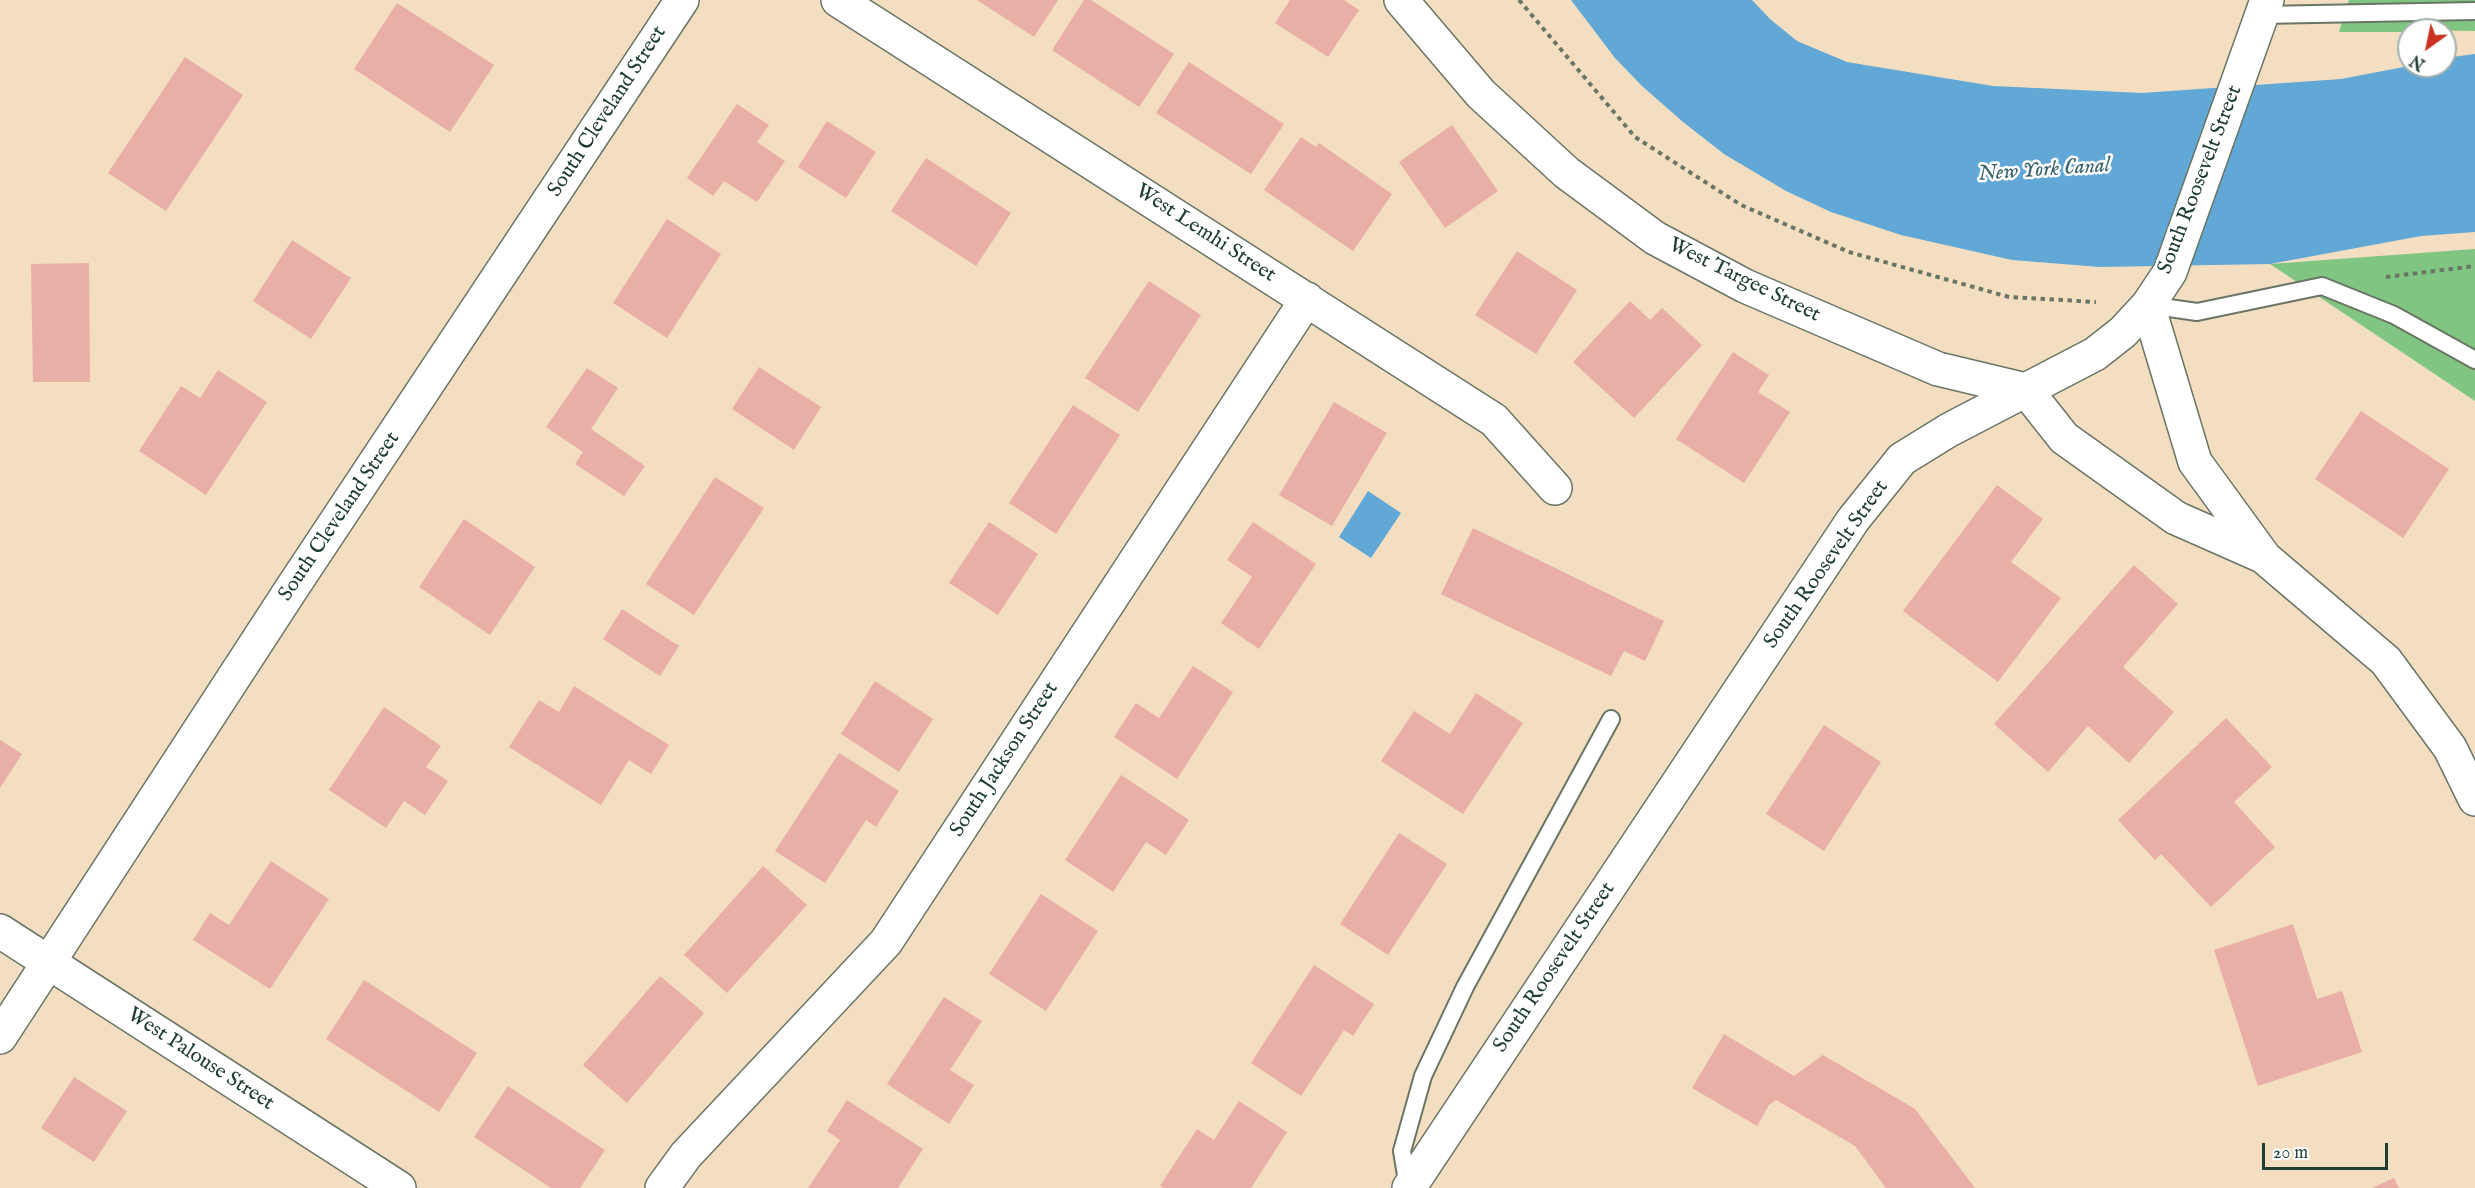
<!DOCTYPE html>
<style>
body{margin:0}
#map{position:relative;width:2475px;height:1188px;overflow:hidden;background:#f3dec1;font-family:"IM FELL English",serif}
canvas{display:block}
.north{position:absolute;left:2397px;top:18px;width:60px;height:60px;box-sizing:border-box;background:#fff;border:2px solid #a5b1ae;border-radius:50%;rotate:213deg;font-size:16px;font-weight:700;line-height:24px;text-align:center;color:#1f3d34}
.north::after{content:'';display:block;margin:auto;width:21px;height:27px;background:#c8321e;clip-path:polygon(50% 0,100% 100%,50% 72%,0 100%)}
.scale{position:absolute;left:2262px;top:1143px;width:126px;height:27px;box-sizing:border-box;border:3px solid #1f3d34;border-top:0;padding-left:8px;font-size:18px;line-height:21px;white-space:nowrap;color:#1f3d34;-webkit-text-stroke:4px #fff;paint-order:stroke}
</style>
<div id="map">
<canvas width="2475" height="1188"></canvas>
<div class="north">N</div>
<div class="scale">20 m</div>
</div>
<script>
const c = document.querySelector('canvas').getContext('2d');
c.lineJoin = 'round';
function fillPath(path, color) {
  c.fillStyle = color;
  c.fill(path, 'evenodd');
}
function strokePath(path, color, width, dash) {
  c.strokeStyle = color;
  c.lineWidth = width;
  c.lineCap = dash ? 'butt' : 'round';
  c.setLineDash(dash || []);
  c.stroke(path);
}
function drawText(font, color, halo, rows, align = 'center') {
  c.font = font + ' "IM FELL English",serif';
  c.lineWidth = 5;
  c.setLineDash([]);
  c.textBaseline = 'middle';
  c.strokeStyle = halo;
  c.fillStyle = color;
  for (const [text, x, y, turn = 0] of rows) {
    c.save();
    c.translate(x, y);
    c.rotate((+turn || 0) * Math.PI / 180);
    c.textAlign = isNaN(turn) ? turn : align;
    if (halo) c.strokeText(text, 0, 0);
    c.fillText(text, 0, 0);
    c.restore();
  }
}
const green = new Path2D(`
 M2349,0h126v31l-66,-1v2h-70z
 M2475,249v152l-205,-137z`);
const water = new Path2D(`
 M1571,0h181l18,19 27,22 50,21 146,24 149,7 199,-14 68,-13h36v-8l30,-4v178l-54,4 -151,28 -170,3 -88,-7 -111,-25 -70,-23 -45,-21 -62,-37 -41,-32 -41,-36 -27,-28z
 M1368,491l33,22 -30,45 -32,-21z`);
const building = new Path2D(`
 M977,0h81l-24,37z
 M1084,0h7l83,54 -35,53 -87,-57z
 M1290,0h54l15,10 -31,47 -53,-34z
 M397,3l97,62 -44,67 -96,-63z
 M185,57l58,38 -77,116 -58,-38z
 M1189,62l95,62 -33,50 -95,-61z
 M737,104l32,21 -12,17 28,19 -28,41 -33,-21 -11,15 -26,-18z
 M827,121l49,31 -30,46 -48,-31z
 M1452,125l46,66 -53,37 -46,-66z
 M1301,137l15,10 3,-4 73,51 -39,57 -89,-61z
 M926,158l85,55 -35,53 -85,-55z
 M667,219l54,35 -54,84 -54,-35z
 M292,240l59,38 -40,61 -58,-38z
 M1517,251l60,39 -41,64 -61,-39z
 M89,263l1,119h-57l-2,-118z
 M1149,281l52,34 -63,97 -53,-34z
 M1630,301l20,19 12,-12 40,37 -68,73 -61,-56z
 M1733,352l36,23 -11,17 32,20 -46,71 -68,-44z
 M759,367l62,40 -27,43 -62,-41z
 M587,368l31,20 -27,41 54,37 -21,30 -49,-32 8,-12 -37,-25z
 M218,370l49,32 -61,93 -67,-44 42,-65 19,12z
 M1334,402l53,31 -55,93 -53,-31z
 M1073,405l47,30 -64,99 -47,-31z
 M2361,411l88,58 -46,69 -88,-59z
 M715,477l49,31 -70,107 -48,-31z
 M1997,485l46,34 -32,43 50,36 -63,84 -95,-71z
 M464,519l71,48 -45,68 -71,-48z
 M989,522l49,32 -40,61 -49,-32z
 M1253,522l63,42 -57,85 -38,-26 31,-46 -25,-17z
 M1473,528l191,93 -19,40 -21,-10 -13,25 -170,-82z
 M2134,565l44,39 -55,63 51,45 -45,51 -41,-37 -40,46 -54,-48z
 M622,609l57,37 -19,30 -57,-37z
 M1193,666l40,26 -56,87 -63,-42 22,-34 23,15z
 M875,681l58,38 -34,53 -58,-38z
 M574,686l95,59 -18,29 -22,-14 -28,45 -92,-58 30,-47 20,12z
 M1476,693l47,30 -60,91 -82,-53 33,-50 36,23z
 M384,707l57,39 -15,21 22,14 -23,34 -21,-14 -18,27 -57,-38z
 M2226,718l46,49 -38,35 41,45 -64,60 -50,-53 -6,6 -37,-40z
 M1824,725l57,37 -57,89 -58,-37z
 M0,740l22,14 -22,34z
 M839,753l60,38 -23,36 -10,-7 -41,63 -50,-32z
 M1121,775l68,45 -23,35 -20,-13 -33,50 -48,-32z
 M1399,833l48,31 -59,91 -48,-31z
 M271,861l58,38 -59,90 -77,-49 17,-27 19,12z
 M763,866l44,39 -80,88 -43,-38z
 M1041,894l57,37 -52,80 -57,-37z
 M2293,924l24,75 25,-8 20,61 -104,34 -44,-136z
 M1314,965l60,39 -21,32 -9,-6 -43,66 -50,-33z
 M660,976l44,37 -77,90 -44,-38z
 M364,980l113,73 -38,59 -113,-73z
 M944,997l38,24 -32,49 24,15 -25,39 -62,-40z
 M1724,1034l70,42 29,-21 92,54 60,79h-89l-31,-42 -79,-46 -7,5 -12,21 -65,-38z
 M74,1077l53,34 -33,51 -53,-34z
 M508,1086l97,64 -25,38h-29l-77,-51z
 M847,1100l76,49 -25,39h-90l32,-48 -13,-9z
 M1239,1101l48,31 -36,56h-88l-3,-2 37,-57 17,11z
 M2394,1178l5,10h-27z`);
const path = new Path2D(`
 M1519,0l116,137 106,68 108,47 160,45 87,5
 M2386,277l89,-11`);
const service = new Path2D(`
 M2261,15l214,-4
 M2148,305l49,7 125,-26 72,29 81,45
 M1408,1187l-6,-36 21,-75 42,-89 146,-268`);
const minor = new Path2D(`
 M838,0l656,420 61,68
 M2148,305l47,157 70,96 121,103 64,87 25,51
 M2026,390l38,48 112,80 86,38
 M0,931l399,257
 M0,1037l292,-449 390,-588
 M662,1188l24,-33 200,-213 421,-643`);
const tertiary = new Path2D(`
 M1401,0l80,94 86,79 88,65 90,48 193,83 88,21
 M1409,1188l444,-668 49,-61 47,-29 146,-76 28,-22 25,-27 22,-33 97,-272`);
const streetNames = [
 ["South Cleveland Street",608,112,-57],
 ["South Roosevelt Street",2201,180,-69],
 ["West Lemhi Street",1205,234,33],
 ["West Targee Street",1744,281,26],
 ["South Cleveland Street",340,517,-56],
 ["South Roosevelt Street",1827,565,-55],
 ["South Jackson Street",1005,760,-57],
 ["South Roosevelt Street",1555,968,-56],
 ["West Palouse Street",200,1060,33]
];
const waterNames = [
 ["New York Canal",2044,171,-4]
];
fillPath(green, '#80c682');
fillPath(water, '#61a8d7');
fillPath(building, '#e9aea6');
strokePath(service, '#697565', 20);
strokePath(minor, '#697565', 36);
strokePath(tertiary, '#697565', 36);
strokePath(path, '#697565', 4, [4.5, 4.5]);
strokePath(service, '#fff', 16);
strokePath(minor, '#fff', 33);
strokePath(tertiary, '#fff', 33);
drawText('21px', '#1f3d34', '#fff', streetNames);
drawText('italic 22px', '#36626d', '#fff', waterNames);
</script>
